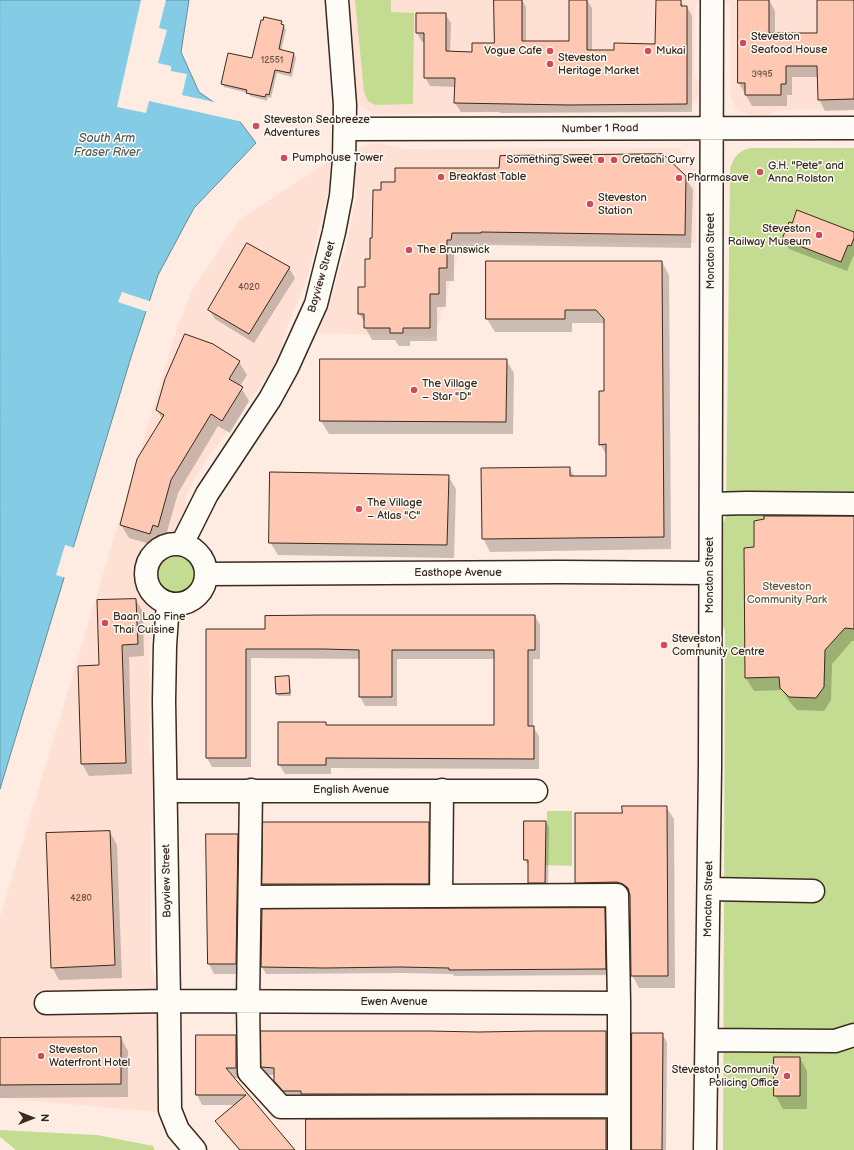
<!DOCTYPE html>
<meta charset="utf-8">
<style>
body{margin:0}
#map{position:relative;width:854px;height:1150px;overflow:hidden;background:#feece2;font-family:"Balsamiq Sans",sans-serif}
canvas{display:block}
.north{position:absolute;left:12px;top:1098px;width:40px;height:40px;-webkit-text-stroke:3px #fdfcf7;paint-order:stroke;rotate:90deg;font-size:11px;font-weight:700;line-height:16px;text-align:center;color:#3b2a1e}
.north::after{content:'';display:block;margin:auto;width:14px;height:18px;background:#3b2a1e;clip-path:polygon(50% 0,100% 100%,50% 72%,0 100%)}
</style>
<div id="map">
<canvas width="854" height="1150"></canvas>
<div class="north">N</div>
</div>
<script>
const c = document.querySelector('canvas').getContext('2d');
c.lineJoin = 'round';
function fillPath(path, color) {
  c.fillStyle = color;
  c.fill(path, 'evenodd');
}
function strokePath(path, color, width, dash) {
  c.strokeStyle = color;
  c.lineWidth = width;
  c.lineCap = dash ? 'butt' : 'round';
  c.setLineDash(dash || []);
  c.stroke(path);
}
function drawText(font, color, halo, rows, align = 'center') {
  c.font = font + ' "Balsamiq Sans",sans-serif';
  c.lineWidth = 3;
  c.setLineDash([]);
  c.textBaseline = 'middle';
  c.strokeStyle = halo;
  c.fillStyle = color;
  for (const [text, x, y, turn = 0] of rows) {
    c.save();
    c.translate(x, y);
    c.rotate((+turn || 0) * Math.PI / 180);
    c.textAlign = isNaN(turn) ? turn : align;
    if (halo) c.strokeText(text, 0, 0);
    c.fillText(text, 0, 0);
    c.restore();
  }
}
const built = new Path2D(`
 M346,0h355l-1,2 -5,3 -1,71 5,6v11l-3,7 -4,5 -13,6 -302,3 -7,-2 -10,-7 -5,-12z
 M723,0h131v109l-75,1 -13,6 -15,-1 -11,-4 -6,-6 -3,-7 -1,-91z
 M373,144h10l21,5 273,-1 13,8 3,5 2,8 1,74 -234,-1 -27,95 -117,-4 13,-35 14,-47 12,-56 -4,-20 1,-17 2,-7 6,-4z
 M336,156l-3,31 -6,8 -17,74 -27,70v15l-11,19 -7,6 -27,39 -29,38 -14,22 -9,19 -1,18 -9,19 -20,8 -10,10 -6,11v14l3,13 11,14 2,16 -1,10 -6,15 1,108 6,15 1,46 -5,9 -1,6v137l6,16 1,130 -158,-14v-181l177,-589 15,-38 48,-71z`);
const green = new Path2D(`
 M355,0h36v12l23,1 -1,91 -38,1 -7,-4 -4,-9z
 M751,148h103v1002h-131l2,-519 -5,-12 1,-90 5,-13 4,-346c2,-12 9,-20 21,-22z
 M154 572a21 21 0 1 1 42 0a21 21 0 1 1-42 0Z
 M547,811h25v55l-26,-1z
 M0,1130l97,5 56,11 2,4h-139l-16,-13z`);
const water = new Path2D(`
 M0,0h189l-8,52 18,40 39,27 18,24 -62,65 -36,67 -26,79 -132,435z`);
const pier = new Path2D(`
 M141,0h25l-7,28 8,2 -9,33 13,3v5l16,3 -5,21 37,8 20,15 4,4 -94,-21 -3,12 -29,-6z
 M122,292l30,10 -4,10 -30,-10z
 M65,545l10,3 -9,30 -10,-3z`);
const shadow = new Path2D(`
 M495,0h27l4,7v35h44v-42h17l5,8v43h23l41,-6 1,-45h23l4,7h3l5,9v96l-192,1 -1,-1h-38l-6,-9 1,-16 -26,-1 -5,-9v-35h-3l-5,-9 28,-19 6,9 -1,29 23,1 22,-9z
 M739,0h30l6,11v23h43v-34h36v110l-29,1 -6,-12v-22h-27v18h-5v11h-35l-13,-23z
 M281,22l5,8 -5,21 13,3 2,4 -4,19 -15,-4 -6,25 -3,-1 -1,4 -17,-5 -2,-3 -24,-6 -2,-3 30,-24z
 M685,177l8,13 -2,58 -203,-3v1h-29l-1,7h-4v28h-8v26h-9v34h-27v5h-11l-4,-6h-23l-7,-13v-4l-6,-10 12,-53v-21z
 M854,233v22l-7,16 -58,-22 -6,-10z
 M662,262l7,13 2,274 -181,3 -7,-14 86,-70 6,9h32v-21l-7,-12 5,-52v-69h-33v9h-77l-8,-13z
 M289,268l6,10 -41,65 -39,-24 -6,-9z
 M506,360l8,13 -1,61h-184l-8,-13z
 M239,362l8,13 -7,11 9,15 -19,32 -12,-7 -40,67 -13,46 -5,-1 -3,8 -28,-8 -8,-13 42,-105 -6,-10z
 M448,476l8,13 -2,69 -176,-3 -8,-13z
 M854,517v124h-2l-20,23 -1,36 -7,11 -27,-1 -8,-9 -7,-11 -28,1 -8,-13 9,-130z
 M136,600l7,12 1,44 -15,1 3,117 -43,2 -7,-12 18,-98z
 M535,616l5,9v34h-7v68l6,9v33l-208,-1v6h-46l-6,-10 47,-41 1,3h168v-67h-98v47h-32l-5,-10v-37l-109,-1v109h-39l-5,-9v-128h59z
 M289,677l1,3 1,16h-13l-1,-3z
 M666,807l8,12 1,169h-36l-7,-13 -1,-79 -6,-1h-42l-7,-13 47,-68z
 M546,822l3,5 -1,61h-16l-3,-5 -1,-18 -3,-5z
 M264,823h165l4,8 -1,60 -165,1 -4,-8z
 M110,832l7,13 5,133 -63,2 -7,-13z
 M237,835l6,10 -2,129h-27l-5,-10z
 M604,909l4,6 1,60 -155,1 -1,-2 -49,-1 -138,1 -4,-7 1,-57z
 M606,1032l5,8v61l-322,-2 -9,-9 -5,-9v-6h-8l-5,-8 216,-34z
 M662,1034l5,8 -1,108h-34z
 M235,1036l6,10 1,32h-9l60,72h-54l-17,-19 -5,-10 19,-16h-34l-5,-10z
 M121,1038l7,13v46l-128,1v-59z
 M800,1058l7,13v38h-24l-8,-14z
 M606,1120l5,7v23h-304z`);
const building = new Path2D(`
 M494,0h28v41h47v-41h18v50h27v-7l41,1 1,-44h25v6h6v98l-118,1 -115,-2 1,-25h-31v-45h-8v-20h30v38l26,1v-9h22z
 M738,0h31v33h48v-33h37v99l-36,1 -1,-34h-31v18h-5v11h-36v-12h-7z
 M264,17l18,4 -1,3 3,1 -5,24 15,4 -4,20 -15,-3 -6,25 -3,-1 -1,3 -19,-4 1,-3 -26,-6 7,-31 24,5 9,-38h2z
 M663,154l23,22 -1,59 -204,-3v1h-29l-1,7h-4v28h-8v26h-9v34h-27v5h-13v-5h-26v-14h-6v-27h7v-28h5v-21h2l1,-48h8v-8h14v-14h104l1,-12z
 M797,210l57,22v6l-3,8 -3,-1 -7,17 -59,-23 7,-17 3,1z
 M247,243l43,24 -41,67 -41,-24z
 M486,261h176l2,276 -182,2 -1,-71 89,-1v9h36v-32l-7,1v-54h5v-72l-8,-9h-31v9h-79z
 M185,334l28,10 27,17 -11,18 14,8 -21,34 -11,-7 -40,66 -13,47 -5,-2 -3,9 -30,-9 17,-66 27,-44 -8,-5 9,-31z
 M320,359h187l-1,63 -186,-1z
 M270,472l179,3 -2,70 -178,-2z
 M764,516h90v113l-9,-1 -20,22 -1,37 -8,11 -27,-1 -9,-9 -1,-11 -34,1 -1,-130 10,-1v-26l10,-2z
 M136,599l2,45 -16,1 4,118 -45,1 -3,-98 21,-1 -2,-65z
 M324,615h211v35h-7v76h6v33l-208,-1v7h-48v-43h48v3h168v-75h-102v47h-33v-47l-35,-1h-78v109h-40v-129h59v-13z
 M289,676l1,17 -14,1 -1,-17z
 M622,806h45l1,170h-37l-1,-81 -2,-7 -5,-4 -6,-2 -42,1v-70h47z
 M524,821h22l-1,62h-17v-23h-4z
 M263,822h166v62h-167z
 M110,831l5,134 -64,3 -5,-135z
 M206,834h32l-2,130h-28z
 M605,908l1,61 -157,1v-2l-49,-1 -76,1 -63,-1 1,-58z
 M261,1031h168l49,1 60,-1h68v63h-305v-3h-18l-9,-10v-13l-13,-1z
 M632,1033h31l-1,117h-30z
 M196,1035h40v33h-10l69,82h-55l-25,-29 31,-26h-50z
 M121,1037v47l-121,1v-47z
 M774,1057h26v39h-26z
 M306,1119h300v31h-300z`);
const minor = new Path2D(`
 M346,129l508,-1
 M711,504l36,-1 107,1
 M146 574a30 30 0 1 1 60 0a30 30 0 1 1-60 0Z
 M182,544l25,-50 63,-95 17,-31 29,-64 18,-72 7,-36 3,-36 1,-55 -8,-105
 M206,574l354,-2 150,1
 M168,603l-3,43 -1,55 5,300 1,109 8,20 17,20
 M251,790l-3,211 1,71 32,35 338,-1
 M166,791h370
 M709,889l104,2
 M441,896l1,-106
 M250,897l367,-2 2,108v147
 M46,1003l123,-2 450,2
 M707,1040l128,1 19,-6
 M705,1150l5,-384 2,-766`);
const markers = [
 [743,43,4,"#d1495b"],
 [550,51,4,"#d1495b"],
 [648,51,4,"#d1495b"],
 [550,64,4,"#d1495b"],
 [256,126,4,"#d1495b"],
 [284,158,4,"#d1495b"],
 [601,160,4,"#d1495b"],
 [614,160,4,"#d1495b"],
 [760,172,4,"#d1495b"],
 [441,177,4,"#d1495b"],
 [679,178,4,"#d1495b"],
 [590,204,4,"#d1495b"],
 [819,235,4,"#d1495b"],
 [409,250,4,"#d1495b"],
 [414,390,4,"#d1495b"],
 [359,509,4,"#d1495b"],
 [105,623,4,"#d1495b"],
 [664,645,4,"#d1495b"],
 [41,1056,4,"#d1495b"],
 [787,1076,4,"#d1495b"]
];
const numberNames = [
 ["12551",272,61],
 ["3995",762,75],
 ["4020",249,288],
 ["4280",81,899]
];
const poiNames = [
 ["Steveston",751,37],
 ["Seafood House",751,50],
 ["Vogue Cafe",542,51,"right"],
 ["Mukai",656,51],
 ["Steveston",558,58],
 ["Heritage Market",558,71],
 ["Steveston Seabreeze",264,120],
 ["Adventures",264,133],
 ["Pumphouse Tower",292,158],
 ["Something Sweet",593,160,"right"],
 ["Oretachi Curry",622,160],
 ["G.H. \"Pete\" and",768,166],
 ["Anna Rolston",768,179],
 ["Breakfast Table",449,177],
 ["Pharmasave",687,178],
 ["Steveston",598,198],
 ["Station",598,211],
 ["Steveston",811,229,"right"],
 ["Railway Museum",811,242,"right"],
 ["The Brunswick",417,250],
 ["The Village",422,384],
 ["– Star \"D\"",422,397],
 ["The Village",367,503],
 ["– Atlas \"C\"",367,516],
 ["Baan Lao Fine",113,617],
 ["Thai Cuisine",113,630],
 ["Steveston",672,639],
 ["Community Centre",672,652],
 ["Steveston",49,1050],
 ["Waterfront Hotel",49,1063],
 ["Steveston Community",779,1070,"right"],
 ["Policing Office",779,1083,"right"]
];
const streetNames = [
 ["Number 1 Road",600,129,-1],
 ["Moncton Street",711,251,-90],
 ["Bayview Street",322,277,-74],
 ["Easthope Avenue",458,573],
 ["Moncton Street",710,575,-90],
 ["English Avenue",351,790],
 ["Bayview Street",167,881,-91],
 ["Moncton Street",709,899,-89],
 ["Ewen Avenue",394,1002]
];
const parkNames = [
 ["Steveston",787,587],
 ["Community Park",787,600]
];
const waterNames = [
 ["South Arm",107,139],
 ["Fraser River",107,153]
];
fillPath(built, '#fee1d4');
fillPath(green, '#c4dc92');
fillPath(water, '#84cce5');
strokePath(water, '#678b95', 1);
fillPath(pier, '#feece2');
fillPath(shadow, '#0003');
fillPath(building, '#ffc8b2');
strokePath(building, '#3b2a1e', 1);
strokePath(minor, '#3b2a1e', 25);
strokePath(minor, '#fdfcf7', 22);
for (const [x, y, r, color] of markers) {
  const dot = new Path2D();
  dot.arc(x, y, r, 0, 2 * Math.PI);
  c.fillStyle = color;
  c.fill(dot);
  strokePath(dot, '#fdfcf7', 1.5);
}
drawText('9px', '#6c5243', null, numberNames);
drawText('11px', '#3b2a1e', '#fdfcf7', poiNames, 'left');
drawText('11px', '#3b2a1e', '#fdfcf7', streetNames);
drawText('11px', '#5d563b', '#fdfcf7', parkNames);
drawText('italic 12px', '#515b5a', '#fdfcf7', waterNames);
</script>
